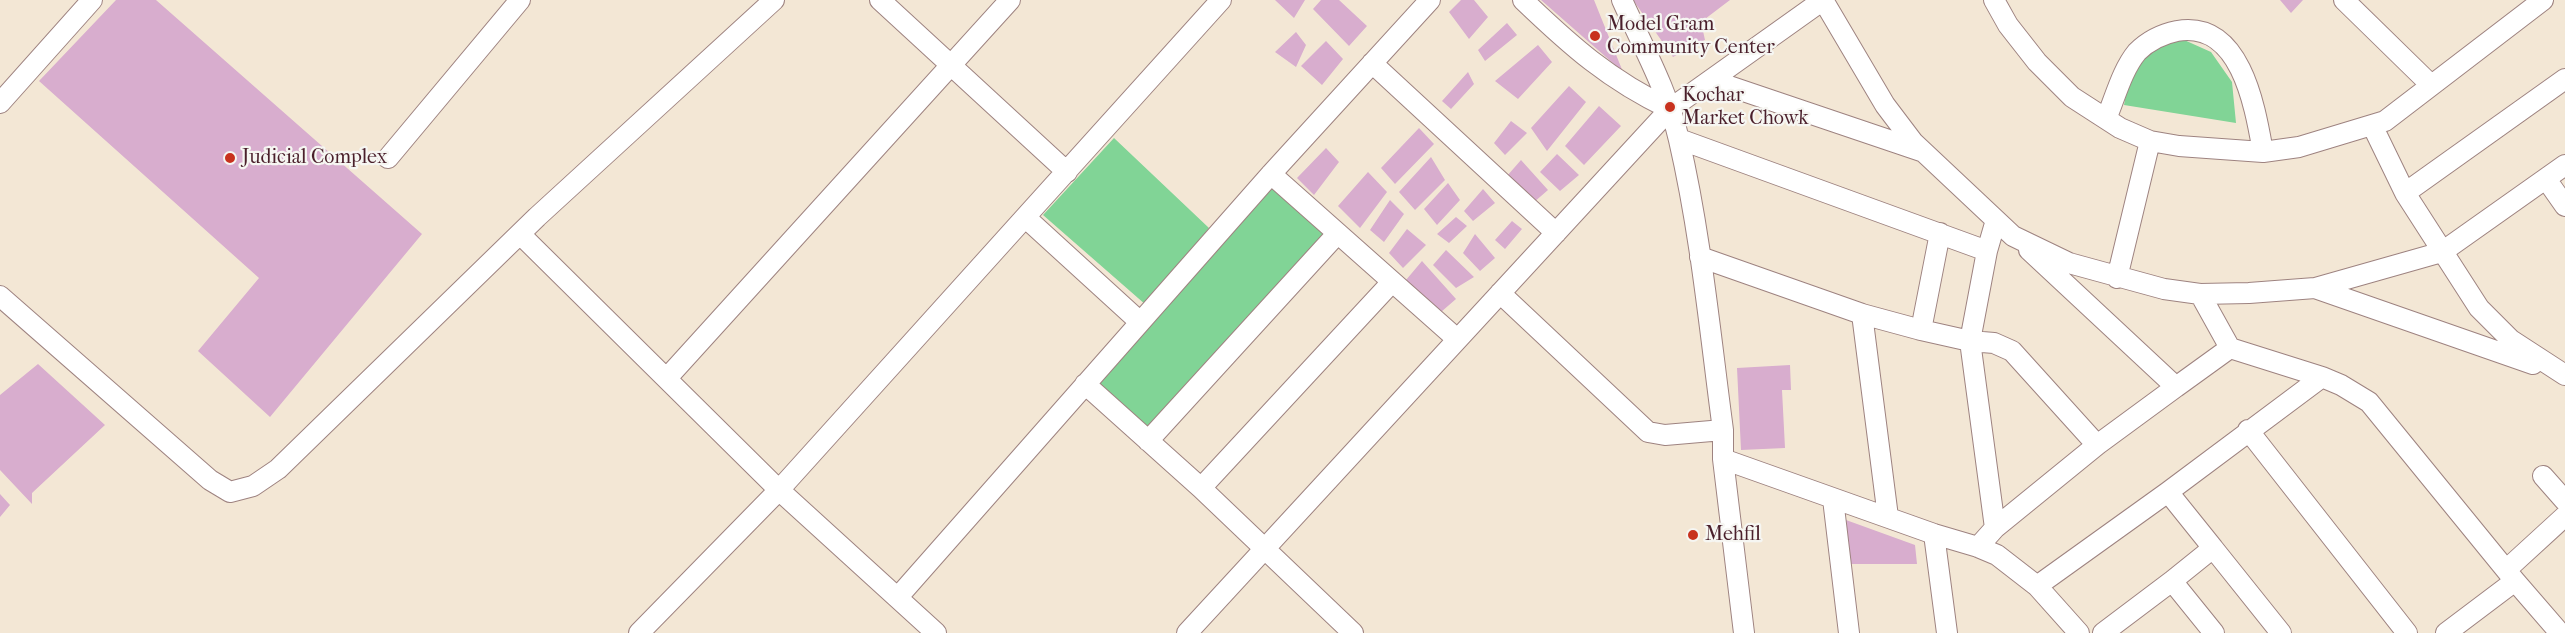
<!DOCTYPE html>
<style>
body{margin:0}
canvas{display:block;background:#f3e7d5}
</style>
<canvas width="2565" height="633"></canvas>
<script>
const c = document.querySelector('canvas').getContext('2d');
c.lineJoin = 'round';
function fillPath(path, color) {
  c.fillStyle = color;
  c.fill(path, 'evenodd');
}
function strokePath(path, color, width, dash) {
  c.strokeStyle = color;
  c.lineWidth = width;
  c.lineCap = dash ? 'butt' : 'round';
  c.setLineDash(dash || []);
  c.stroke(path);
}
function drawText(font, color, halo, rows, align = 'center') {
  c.font = font + ' "IM FELL French Canon",serif';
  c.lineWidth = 4.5;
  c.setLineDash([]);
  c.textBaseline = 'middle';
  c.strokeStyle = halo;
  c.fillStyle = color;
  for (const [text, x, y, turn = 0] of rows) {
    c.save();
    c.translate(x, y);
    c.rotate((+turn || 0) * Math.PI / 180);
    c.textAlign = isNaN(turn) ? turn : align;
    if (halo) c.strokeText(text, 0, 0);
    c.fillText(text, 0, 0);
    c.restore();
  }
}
const green = new Path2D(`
 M2182,39l29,13 21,30 4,41 -112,-18 6,-33 28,-28z
 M1114,138l95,90 -63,77 -103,-90z
 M1270,182l56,50 -175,203 -59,-54z`);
const building = new Path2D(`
 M116,0h40l266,234 -152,183 -72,-66 61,-73 -220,-197z
 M1275,0h30l-11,18z
 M1321,0h18l28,26 -18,20 -36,-37z
 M1461,0h13l14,17 -19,22 -20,-27z
 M1541,0h53l29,72z
 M1633,0h97l-29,22 4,18 -32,17z
 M2280,0h23l-12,13z
 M1507,23l10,12 -32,26 -7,-11z
 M1296,32l10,13 -10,22 -21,-15z
 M1326,41l17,18 -21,26 -21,-19z
 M1538,45l14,17 -34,37 -23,-18z
 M1468,72l6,12 -23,25 -9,-8z
 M1569,86l17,16 -39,49 -16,-23z
 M1599,106l22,20 -37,39 -19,-19z
 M1511,121l16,12 -22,22 -11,-12z
 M1419,128l15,16 -39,40 -14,-16z
 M1326,148l13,14 -25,33 -17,-17z
 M1557,154l22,21 -19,16 -20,-19z
 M1431,157l14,23 -30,30 -16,-18z
 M1521,160l27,30 -15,13 -26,-27z
 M1368,172l19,20 -27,36 -22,-22z
 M1448,183l12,17 -23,25 -13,-16z
 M1483,189l12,14 -22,18 -9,-10z
 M1390,200l14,14 -20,28 -14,-12z
 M1456,217l11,9 -18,17 -12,-9z
 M1512,221l10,8 -17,20 -10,-9z
 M1407,229l19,16 -23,23 -14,-15z
 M1475,234l20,24 -15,13 -17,-18z
 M1446,250l28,27 -18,11 -23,-23z
 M1422,261l34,38 -15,13 -35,-32z
 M38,364l67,61 -73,68v11l-32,-34v-75z
 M1790,365l1,25h-9l3,58 -44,2 -4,-82z
 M0,494l10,11 -10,12z
 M1846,520l69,25 2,19h-70z`);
const minor = new Path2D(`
 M880,0l187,172
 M1523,0c48,46 86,80 147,109
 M1622,0c20,45 46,91 57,140 22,95 31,193 44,290v29l21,174
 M1823,0l62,105 28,37 100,94 56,27 95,26 36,5 49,-1 66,-5 127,-36 123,-87
 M1994,0l14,25 29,37 35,35 48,31 30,13 29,5 84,6 36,-5 86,-26 158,-121
 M2344,0l87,85
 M1372,63l184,170
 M1711,80l210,71
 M0,103l92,-103
 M2106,119c9,-21 16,-49 31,-67 11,-11 25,-18 40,-21 64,-11 78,76 86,121
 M2372,125l33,68 74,115 32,32 54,35
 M1679,139l308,112 9,-31
 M388,158l132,-158
 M1271,174l186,165
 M2546,179l19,27
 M2405,193l160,-114
 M1026,218l114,104
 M521,235l258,255 157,143
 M1987,251l-17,90 24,2 18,8 85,94
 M1700,257l162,57 59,16 19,-97
 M2117,278l33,-137
 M2315,288l218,76
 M1500,293l148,139 17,3 58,-5
 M0,296l210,184 20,12 23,-6 25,-17 259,-252 237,-217
 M1862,314l26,203
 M1921,330l49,11 25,187
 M2230,348l92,29
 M667,378l343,-378
 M1085,384l116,104 152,145
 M2176,387l54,-39 -30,-54
 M2248,430l159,203
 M1148,441l189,-207
 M1723,459l211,75 44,13 19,8 40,31 42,47
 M2543,476l22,25
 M1201,488l191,-206
 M2168,492l45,56
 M1833,499l16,134
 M1934,534l13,99
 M1978,547l17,-19 102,-83 79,-58 -147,-137
 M2506,570l59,-54
 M2172,581l41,-33 68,85
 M2515,581l45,52
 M2037,586l131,-94 154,-115 19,8 28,17 146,179 -69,52
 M898,597l373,-423 159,-174
 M639,633l140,-143 442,-490
 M1187,633l483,-524 153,-109
 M2103,633l69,-52 42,52`);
const markers = [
 [1595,36,6,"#c8321e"],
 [1670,107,6,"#c8321e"],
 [230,158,6,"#c8321e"],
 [1693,535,6,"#c8321e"]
];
const poiNames = [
 ["Model Gram",1607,25],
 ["Community Center",1607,48],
 ["Kochar",1682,96],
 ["Market Chowk",1682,119],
 ["Judicial Complex",242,158],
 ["Mehfil",1705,535]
];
fillPath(green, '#81d496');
fillPath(building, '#d8adce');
strokePath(minor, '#9e8380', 22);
strokePath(minor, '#fff', 20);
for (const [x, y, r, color] of markers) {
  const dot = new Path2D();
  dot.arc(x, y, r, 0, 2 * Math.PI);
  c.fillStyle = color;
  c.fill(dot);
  strokePath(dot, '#f6f6f2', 2);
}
drawText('20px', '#4a1f2b', '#f6f6f2', poiNames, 'left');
</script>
